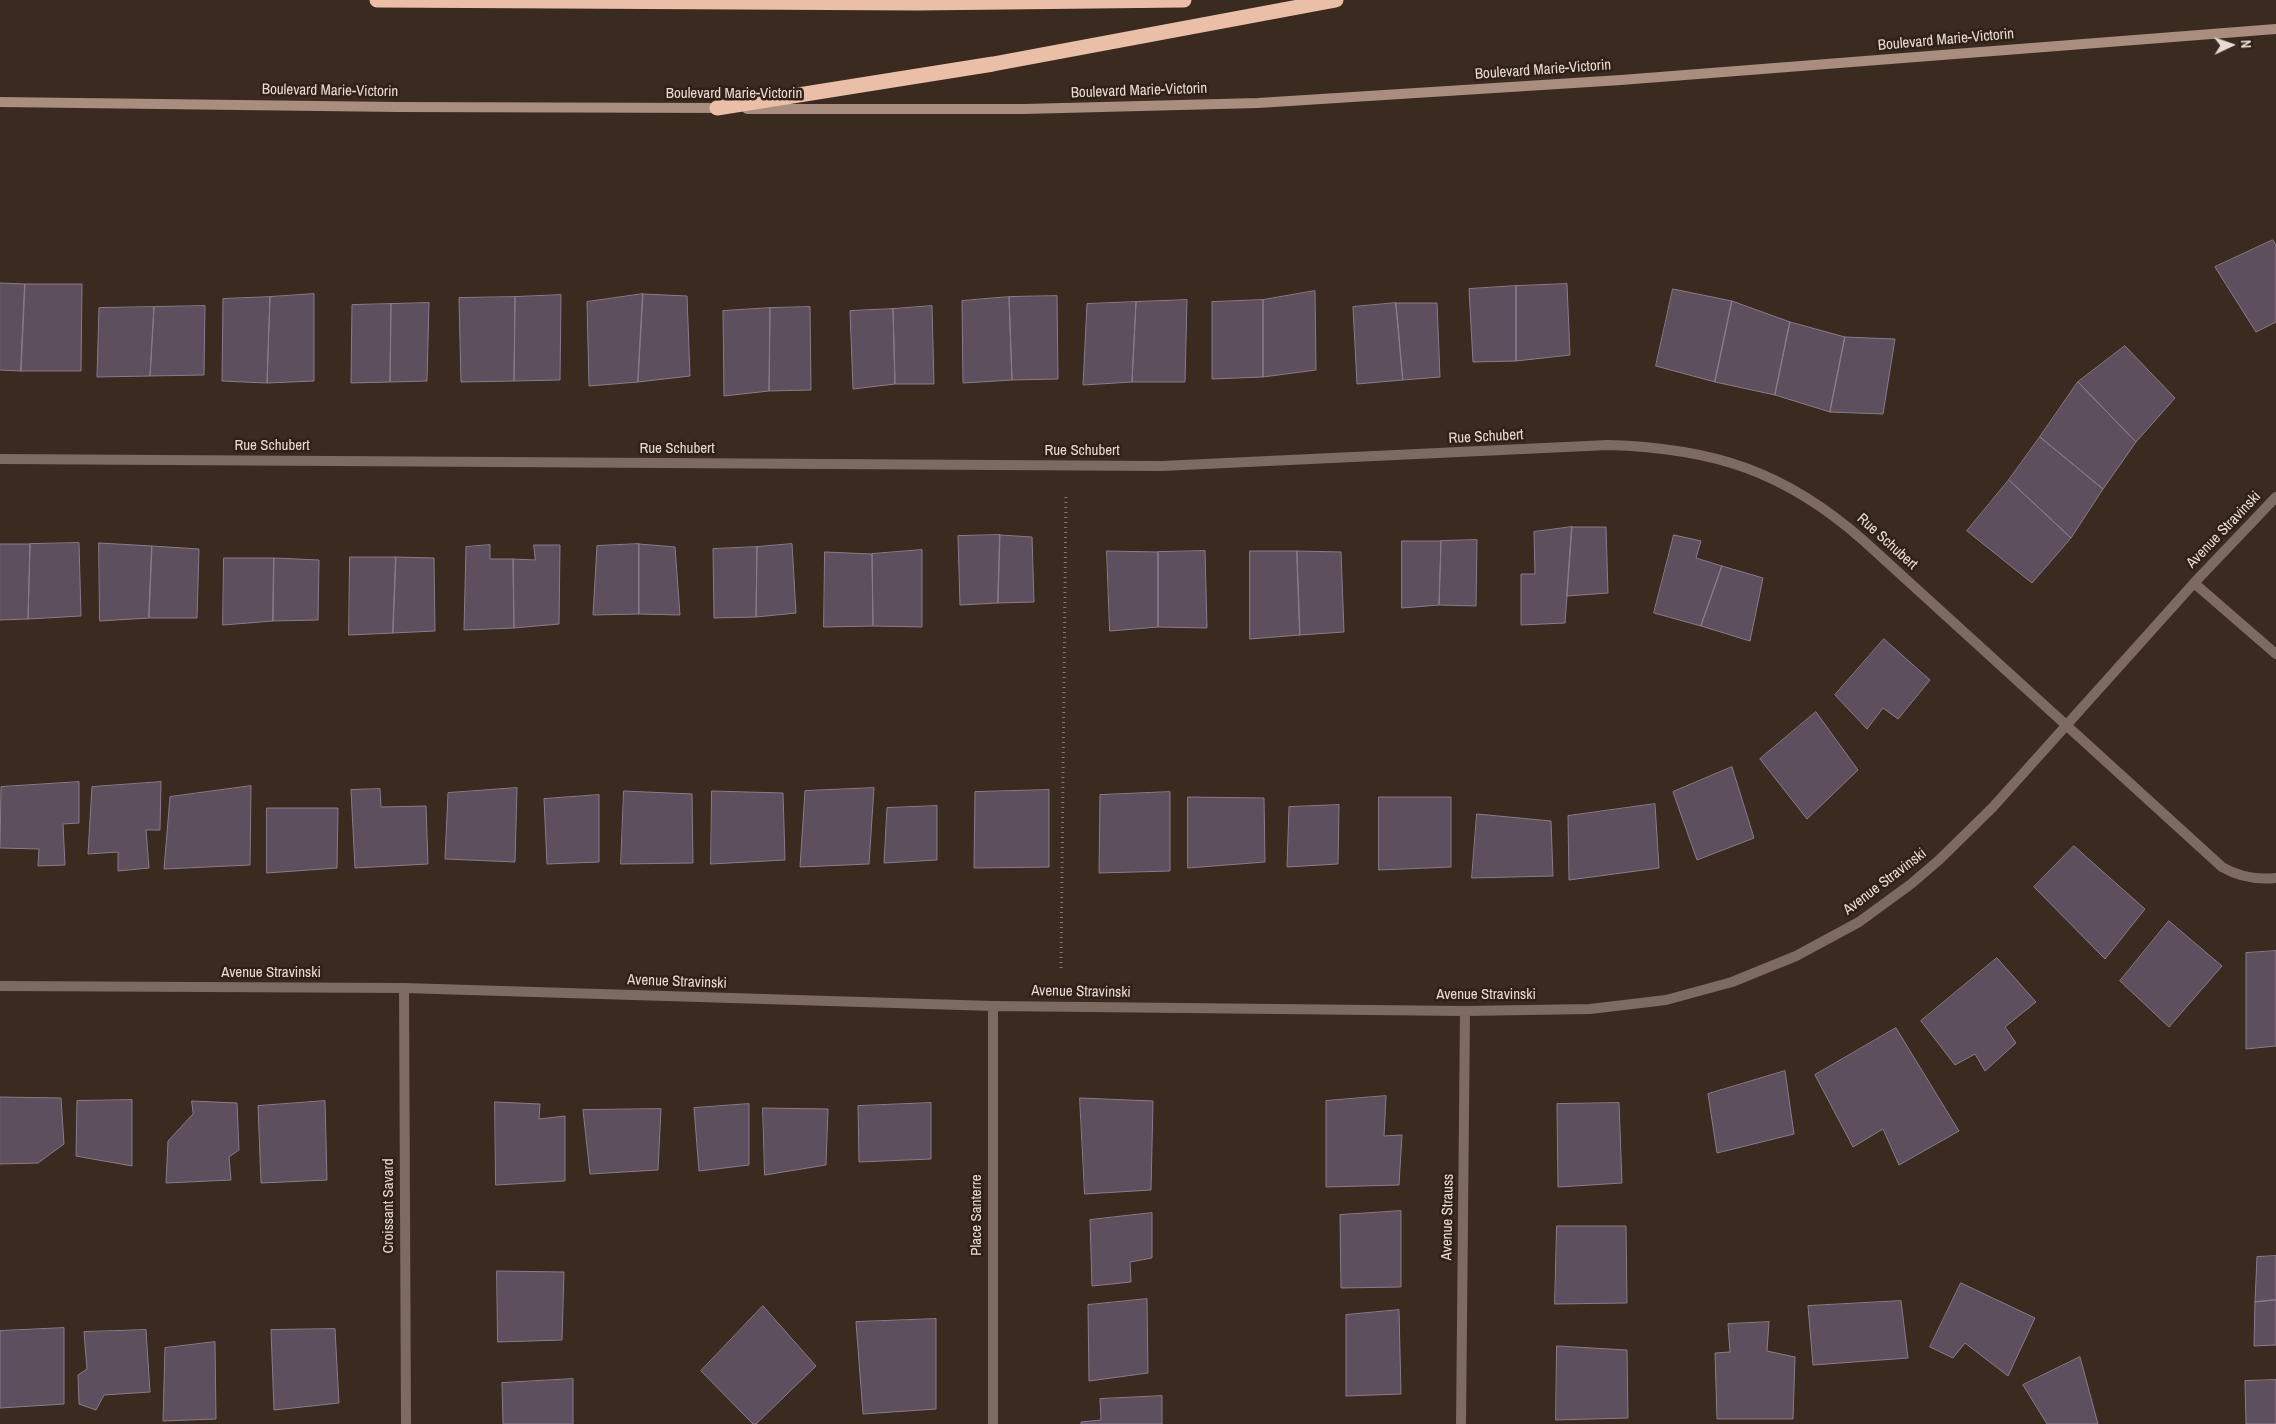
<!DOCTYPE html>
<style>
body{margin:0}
#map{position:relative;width:2276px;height:1424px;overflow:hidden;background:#3a2a1f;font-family:"Archivo Narrow",sans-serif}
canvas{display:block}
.north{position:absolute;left:2206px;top:20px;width:50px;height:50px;-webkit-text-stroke:4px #302016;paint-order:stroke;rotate:87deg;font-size:14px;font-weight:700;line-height:20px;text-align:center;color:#e7dcd5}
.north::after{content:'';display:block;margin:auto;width:18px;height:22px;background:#e7dcd5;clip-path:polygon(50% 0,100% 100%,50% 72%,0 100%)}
</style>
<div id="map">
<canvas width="2276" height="1424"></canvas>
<div class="north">N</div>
</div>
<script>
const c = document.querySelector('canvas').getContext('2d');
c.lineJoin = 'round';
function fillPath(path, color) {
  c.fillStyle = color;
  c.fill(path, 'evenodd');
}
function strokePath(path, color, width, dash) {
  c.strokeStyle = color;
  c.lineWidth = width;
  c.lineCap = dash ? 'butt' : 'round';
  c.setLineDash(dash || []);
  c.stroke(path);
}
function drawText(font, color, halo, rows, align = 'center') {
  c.font = font + ' "Archivo Narrow",sans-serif';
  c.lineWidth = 5;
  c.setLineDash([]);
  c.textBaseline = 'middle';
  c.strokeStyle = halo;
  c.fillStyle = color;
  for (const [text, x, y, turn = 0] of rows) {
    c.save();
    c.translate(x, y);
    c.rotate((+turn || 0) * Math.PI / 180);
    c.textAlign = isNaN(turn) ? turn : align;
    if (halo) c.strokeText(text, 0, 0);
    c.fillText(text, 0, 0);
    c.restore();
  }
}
const building = new Path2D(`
 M2273,240l3,5v77l-20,10 -41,-65z
 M0,283l25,1 -4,87 -21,-1z
 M25,284h57l-1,87h-60z
 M1567,284l3,71 -54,6v-75z
 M1516,286v75l-43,1 -4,-73z
 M1673,289l59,12 -17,81 -59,-16z
 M1315,291l1,79 -53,7v-77z
 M314,294v87l-47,2 3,-86z
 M643,294l44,2 3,80 -52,6z
 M643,294l-5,88 -49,4 -2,-84z
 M561,295l-1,85 -46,1 1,-84z
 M1057,296l1,83 -46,1 -3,-83z
 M270,297l-3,86 -45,-2 1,-82z
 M515,297l-1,84 -53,1 -2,-84z
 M1009,297l3,83 -49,3 -1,-82z
 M1187,300l-2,82h-53l4,-80z
 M1263,300v77l-51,2v-77z
 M1732,301l58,21 -15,73 -60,-13z
 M1136,302l-4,80 -49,3 4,-81z
 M429,303l-2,78 -37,1 1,-78z
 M1396,303h41l3,74 -37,3z
 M1396,303l7,77 -46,4 -4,-77z
 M391,304l-1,78 -39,1 1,-78z
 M205,306l-1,69 -54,1 4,-69z
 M932,306l2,78h-39l-2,-75z
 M154,307l-4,69 -53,1 2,-69z
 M810,307l1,83 -42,1 1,-83z
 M770,308l-1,83 -45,5 -1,-85z
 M893,309l2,75 -42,5 -3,-78z
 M1790,322l55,15 -15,75 -55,-17z
 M1845,337l50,2 -12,75 -53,-2z
 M2125,346l50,52 -39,44 -58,-60z
 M2078,382l58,60 -33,47 -63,-52z
 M2040,437l63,52 -32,49 -62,-58z
 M2009,480l62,58 -39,45 -65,-52z
 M1572,527l-7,96 -44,2v-51h14l-1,-42z
 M1572,527h34l2,66 -41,3z
 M1000,535l-2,68 -38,2 -2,-69z
 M1000,535l32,2 2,65 -36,1z
 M1674,535l27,6 -5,17 26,8 -21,60 -47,-13z
 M1477,540l-1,66 -37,-1 2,-64z
 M1402,541h39l-2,64 -37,3z
 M79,543l2,73 -53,3 2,-75z
 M99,543l53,3 -3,72 -49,3z
 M0,544h30l-2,75 -28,1z
 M639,544v70l-46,1 4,-69z
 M639,544l36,3 5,68 -41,-1z
 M792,544l4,69 -40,4 1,-70z
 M490,545v14h23l1,69 -50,2 2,-83z
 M534,545h26l-1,79 -45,4 -1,-69 22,1z
 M152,546l47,3 -2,69h-48z
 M757,547l-1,70 -42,1 -1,-69z
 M922,550v77l-49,-1 -1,-72z
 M1107,551l51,1v75l-48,4z
 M1205,551l2,77 -49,-1v-75z
 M1250,551h47l3,84 -50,4z
 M1297,551l44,1 3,80 -44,3z
 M825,552l47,2 1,72 -49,1z
 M350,557h46l-3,76 -44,2z
 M396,557l38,1 1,73 -42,2z
 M224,558h50l-1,63 -50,4z
 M274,558l45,2 -1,60 -45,1z
 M1722,566l41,12 -13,63 -49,-15z
 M1884,639l46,41 -32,39 -15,-11 -16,21 -32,-34z
 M1816,712l42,58 -51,49 -47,-60z
 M1732,767l22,71 -57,22 -24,-68z
 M79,782v41l-16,1 2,41 -27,1 1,-17 -39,-1 1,-61z
 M161,782l-1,48h-14l3,38 -31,3v-19l-30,2 4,-67z
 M251,786l-1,79 -86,4 6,-72z
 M517,788l-2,74 -70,-3 3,-66z
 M874,788l-5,76 -69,3 5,-76z
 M380,789l1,18 45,-1 2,58 -73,4 -4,-78z
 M1049,790v77l-75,1 1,-76z
 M624,791l68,3 1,69 -72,1z
 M712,791l71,2 2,67 -74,4z
 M1170,792v79l-71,2 1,-78z
 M599,795v67l-52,2 -3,-65z
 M1188,797l76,1 1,64 -77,6z
 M1379,797h72v70l-72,3z
 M1655,804l4,64 -90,12 -1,-64z
 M1339,805l-1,59 -51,3 2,-60z
 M937,806v54l-53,3 3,-55z
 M267,808h71l-1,60 -70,5z
 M1477,814l74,7 2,55 -81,2z
 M2074,846l71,63 -40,50 -71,-72z
 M2169,921l53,45 -53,61 -49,-46z
 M2276,951v95l-30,3v-96z
 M1997,958l39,44 -31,25 11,16 -31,28 -10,-17 -20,11 -34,-44z
 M1896,1028l63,103 -60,34 -16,-36 -30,18 -38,-72z
 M1785,1071l9,63 -77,19 -9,-59z
 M1386,1096l-2,40 18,-1 -3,50 -73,2v-86z
 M0,1097l61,1 3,46 -26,19 -38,1z
 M1080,1098l73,3 -2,89 -66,4z
 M132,1100v66l-56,-10 1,-55z
 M192,1101l45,2 2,47 -10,7 2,23 -65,3 2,-42 25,-27z
 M325,1101l2,79 -66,3 -3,-77z
 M495,1102l45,2 -1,15 26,-3v65l-69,4z
 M931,1103v56l-72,3 -1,-56z
 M1619,1103l3,80 -64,4 -1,-83z
 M749,1104v61l-50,6 -5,-63z
 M763,1108l65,1 -2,56 -61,10z
 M661,1109l-3,61 -68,4 -7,-64z
 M1401,1211v76l-60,1 -1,-73z
 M1152,1213v45l-22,4 1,20 -39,4 -2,-66z
 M1557,1226h69l1,77 -72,1z
 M2276,1256v44l-21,2 2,-45z
 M497,1271l67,1 -2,68 -64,2z
 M1961,1283l74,35 -27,58 -43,-33 -12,15 -23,-11z
 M1147,1299l1,74 -59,8 -1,-76z
 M2276,1300v45l-22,1 1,-44z
 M1901,1301l7,57 -95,7 -5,-59z
 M763,1306l53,60 -60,58h-3l-52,-53z
 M1399,1310l2,84 -55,2v-81z
 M936,1319v90l-73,5 -7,-92z
 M1769,1322l-2,29 28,6 -2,62h-76l-2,-66 15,-1 -2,-28z
 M64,1328v76l-64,4v-77z
 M335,1329l4,74 -65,7 -3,-80z
 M146,1330l4,62 -46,3 -8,15 -17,-6 -1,-29 9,-6 -3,-37z
 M215,1342l1,77 -53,2 2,-73z
 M1557,1346l70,4 1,68 -72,2z
 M2080,1357l18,67h-51l-24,-39z
 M573,1379v45h-70l-1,-41z
 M2276,1380v44h-30l-1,-43z
 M1162,1396v28h-81v-2l20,-2 -1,-21z`);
const path = new Path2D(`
 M1061,968l5,-475`);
const minor = new Path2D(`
 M0,459l1162,7 446,-21c105,3 177,26 256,96l358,326c17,10 34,13 54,11
 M2194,583l82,71
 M0,986l404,2 589,18 472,5 125,-2 76,-9 66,-18 64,-26 63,-34 52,-38 28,-24 54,-53 201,-224 82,-86
 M404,988l2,436
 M993,1424v-418
 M1461,1424l4,-413`);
const secondary = new Path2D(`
 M0,102l398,5 325,1
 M747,109h277l234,-6 363,-23 655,-51`);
const motorway = new Path2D(`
 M377,0l540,3 267,-3
 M717,108l276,-44 343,-64`);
const streetNames = [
 ["Boulevard Marie-Victorin",1946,40,-5],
 ["Boulevard Marie-Victorin",1543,70,-4],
 ["Boulevard Marie-Victorin",330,91,1],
 ["Boulevard Marie-Victorin",1139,91,-2],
 ["Boulevard Marie-Victorin",734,94],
 ["Rue Schubert",1486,437,-3],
 ["Rue Schubert",272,446],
 ["Rue Schubert",677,449],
 ["Rue Schubert",1082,451],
 ["Avenue Stravinski",2224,530,-46],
 ["Rue Schubert",1887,542,42],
 ["Avenue Stravinski",1885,882,-37],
 ["Avenue Stravinski",271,973],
 ["Avenue Stravinski",677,982,2],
 ["Avenue Stravinski",1081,992,1],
 ["Avenue Stravinski",1486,995],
 ["Croissant Savard",389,1206,-90],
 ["Place Santerre",977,1215,-90],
 ["Avenue Strauss",1448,1217,-89]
];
fillPath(building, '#5e4f5e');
strokePath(building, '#8a7b8b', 1);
strokePath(path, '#86786f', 3, [1, 4]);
strokePath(minor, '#7d6b61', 10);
strokePath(secondary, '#a98d7e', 10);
strokePath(motorway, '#ebbea7', 15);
drawText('15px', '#e7dcd5', '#302016', streetNames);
</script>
